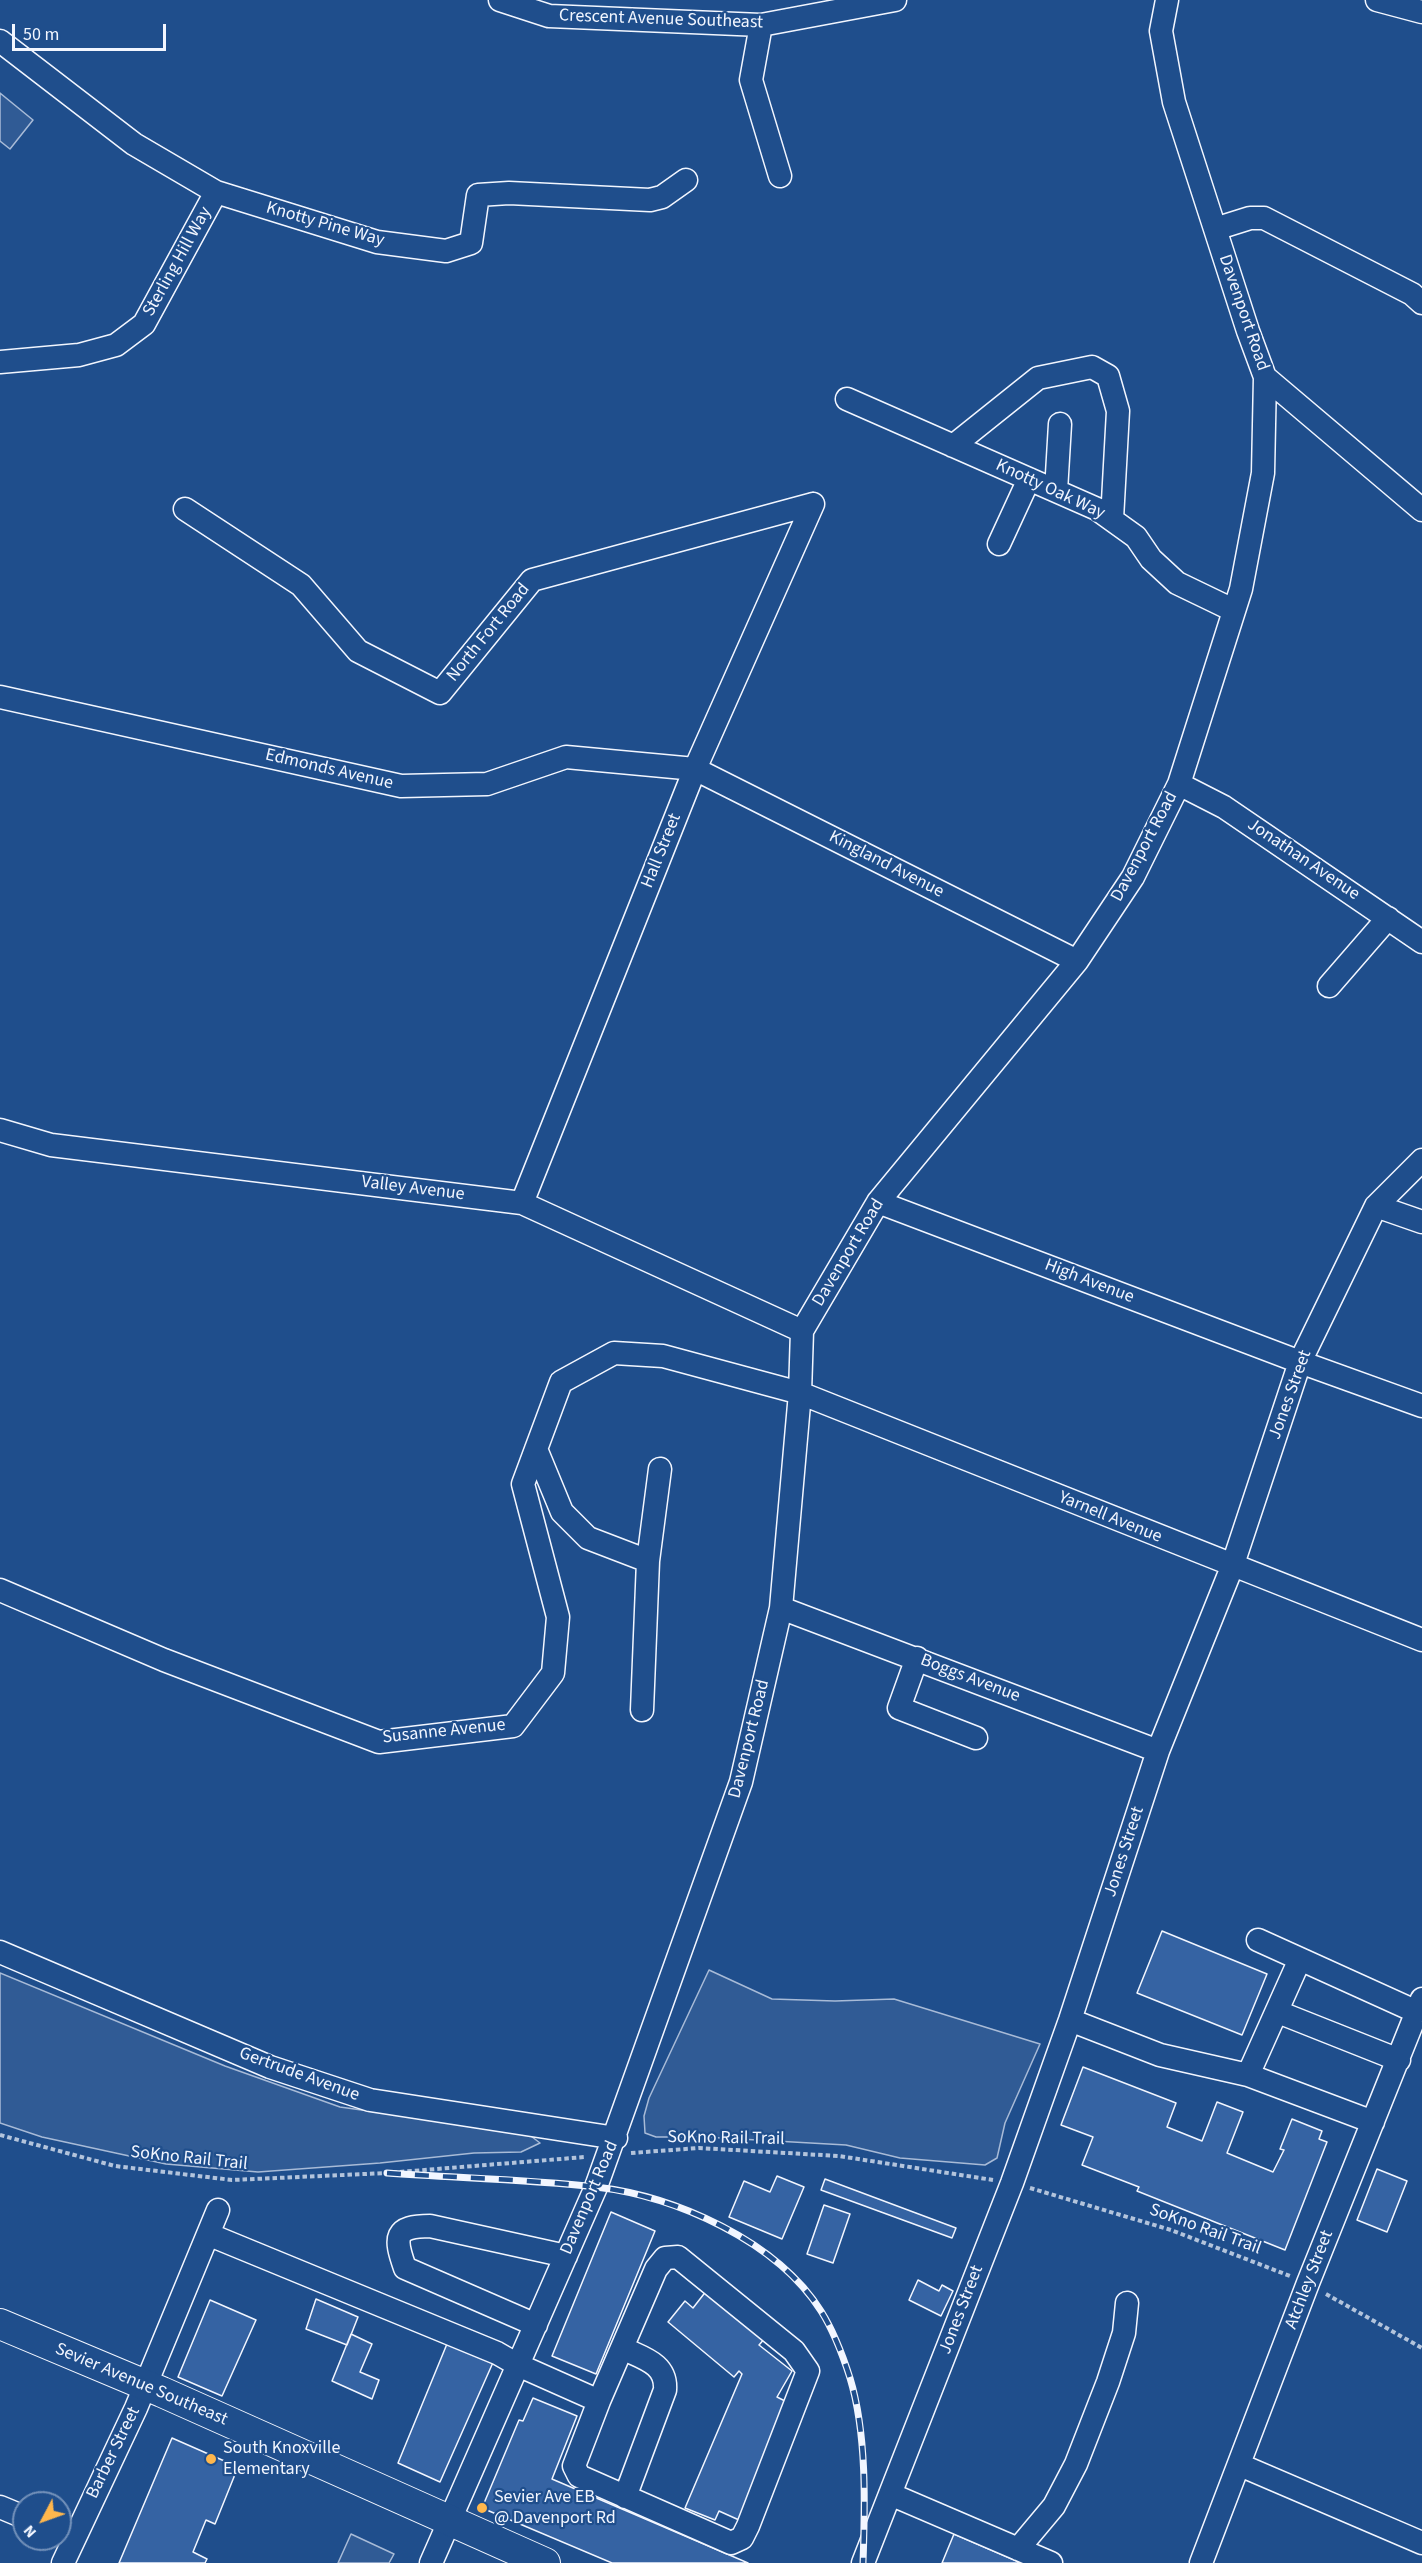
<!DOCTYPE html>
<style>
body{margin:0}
#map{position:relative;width:1422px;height:2563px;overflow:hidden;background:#1f4e8c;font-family:"Source Sans 3",sans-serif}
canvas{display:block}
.north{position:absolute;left:12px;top:2491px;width:60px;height:60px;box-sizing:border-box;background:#1f4e8c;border:2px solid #7391ba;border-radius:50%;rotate:229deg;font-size:16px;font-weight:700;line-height:24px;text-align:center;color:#f2f6ff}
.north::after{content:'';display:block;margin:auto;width:21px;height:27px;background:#ffb74d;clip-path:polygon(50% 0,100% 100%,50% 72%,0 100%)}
.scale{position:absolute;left:12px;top:24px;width:154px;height:27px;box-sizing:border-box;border:3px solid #f2f6ff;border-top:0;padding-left:8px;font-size:18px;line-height:21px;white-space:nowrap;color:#f2f6ff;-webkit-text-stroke:4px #1f4e8c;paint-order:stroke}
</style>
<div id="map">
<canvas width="1422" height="2563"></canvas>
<div class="north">N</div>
<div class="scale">50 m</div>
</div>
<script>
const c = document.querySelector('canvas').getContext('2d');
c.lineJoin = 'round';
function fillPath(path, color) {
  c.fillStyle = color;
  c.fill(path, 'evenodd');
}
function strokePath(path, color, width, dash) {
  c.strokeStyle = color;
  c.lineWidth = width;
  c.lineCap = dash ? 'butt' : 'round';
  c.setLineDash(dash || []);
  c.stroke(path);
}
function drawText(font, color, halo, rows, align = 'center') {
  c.font = font + ' "Source Sans 3",sans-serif';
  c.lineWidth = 4.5;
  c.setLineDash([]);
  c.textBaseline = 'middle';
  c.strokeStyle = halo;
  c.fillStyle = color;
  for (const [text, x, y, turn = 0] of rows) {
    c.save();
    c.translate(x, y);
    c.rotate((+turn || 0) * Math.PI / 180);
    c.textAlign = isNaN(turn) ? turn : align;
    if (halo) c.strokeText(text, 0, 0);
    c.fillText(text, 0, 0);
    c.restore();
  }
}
const built = new Path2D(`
 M0,93l33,27 -23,29 -10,-8z
 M709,1970l63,29 63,2 59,-2 146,45 -35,79 -8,35 -12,7 -85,-7 -54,-13 -142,-8h-48l-11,-4 -1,-17 5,-18z
 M0,1973l225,93 115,41 187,26 13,10 -19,9 -47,1 -94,10 -122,9 -92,-8 -124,-27 -42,-14z
 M351,2534l43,20 -5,9h-51z`);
const building = new Path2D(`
 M1162,1931l105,43 -25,61 -105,-42z
 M1083,2067l93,36 -9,24 35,14 15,-39 26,10 -16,41 46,19 11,-22 -4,-1 12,-30 30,12 -3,8 8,3 -42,108 -148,-59 2,-4 -57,-22 11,-28 -32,-12z
 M1377,2169l30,12 -20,51 -30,-12z
 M777,2176l27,11 -22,52 -53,-22 15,-36 26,11z
 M825,2179l131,49 -4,10 -131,-48z
 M824,2205l26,9 -17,49 -26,-9z
 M611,2212l44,19 -59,143 -44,-18z
 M918,2280l21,11 3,-6 11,6 -12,25 -32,-16z
 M707,2290l59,47 -7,8 33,26 -15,26 12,6 -50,117 -20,-9 -4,9 -30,-12 57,-134 -3,-3 -5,6 -66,-55 17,-21 8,7z
 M316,2299l42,18 -11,28 -41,-16z
 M210,2300l46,20 -34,76 -44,-19z
 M351,2334l21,10 -12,28 19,8 -7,19 -40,-18z
 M449,2339l46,19 -55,124 -42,-19z
 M533,2398l44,18 -25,63 196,84h-136l-130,-55 37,-88 4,1z
 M172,2438l66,29 -23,57 -9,-4 -13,32 14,7 -2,4h-86z
 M954,2534l67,29h-79z`);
const path = new Path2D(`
 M0,2135l115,31 117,14 155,-7 198,-16
 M631,2153l68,-5 140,8 154,24
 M1030,2188l141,42 119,46
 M1326,2294l96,54`);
const minor = new Path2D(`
 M500,0l49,16 212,9 134,-25
 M1377,0l45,12
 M761,25l-10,55 29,96
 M0,41l134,103 82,48 161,50 69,9 25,-8 7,-48 31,-2 141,7 12,-3 24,-17
 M1215,229l35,-11h14l148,76 10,9
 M0,362l79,-7 37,-10 28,-21 72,-132
 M1265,377l157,133
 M847,399l250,110 39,28 15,22 26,24 56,27
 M953,446l85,-68 54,-11 16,9 10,35 -6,108
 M1056,491l4,-67
 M185,509l116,76 57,66 82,42 92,-113 281,-76
 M999,544l30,-65
 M0,697l401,89 86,-2 79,-27 129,12 382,192
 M1179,784l45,23 198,135
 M1329,986l59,-68
 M0,1130l51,15 471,58 280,128
 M878,1202l422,160 122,44
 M522,1203l173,-434 118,-265
 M1376,1206l46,16
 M536,1449l26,63 26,26 60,23 12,-92
 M0,1590l164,70 215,82 134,-16 40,-53 5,-56 -35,-133 38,-102 53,-29 49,3 137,37 622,247
 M781,1608l377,143
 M917,1658l-18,50 77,30
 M642,1710l6,-149
 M0,1952l270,115 100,33 246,38
 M1300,1959l117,53
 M1278,2012l121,48
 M1070,2020l90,35 88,20 125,47
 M1248,2075l52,-116 -42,-19
 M210,2235l287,118 21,12 81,36 57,-132 9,-11 13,-1 116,94 14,20 -60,155 -6,12 -11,5 -152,-67 -5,-10 25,-65
 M536,2325l-131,-57c-11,-31 -11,-42 25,-42l136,30
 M622,2348c20,10 45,15 43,42l-40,107
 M1240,2465l182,78
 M890,2494l161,69
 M0,2507l24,10
 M1018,2549l36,-43 22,-42 32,-82 16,-49 3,-30
 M63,2563l73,-155 82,-198
 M431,2563l165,-376 145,-405 40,-174 19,-215 2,-62 76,-129 199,-241 56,-84 46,-93 62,-195 22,-116 2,-96 -17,-46 -74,-229 -13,-71 6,-31
 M863,2563l149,-380 58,-163 88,-269 74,-184 68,-205 76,-156 46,-46
 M1201,2563l107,-280 114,-284`);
const major = new Path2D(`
 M0,2324l162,68 383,171`);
const rail = new Path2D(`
 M387,2173c69,5 140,6 209,14 79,9 181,54 225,124 12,19 22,45 29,67 17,56 15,127 13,185`);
const markers = [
 [211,2459,6,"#ffb74d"],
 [482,2508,6,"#ffb74d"]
];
const streetNames = [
 ["Crescent Avenue Southeast",661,20,2],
 ["Knotty Pine Way",325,225,16],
 ["Sterling Hill Way",178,262,-61],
 ["Davenport Road",1243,313,71],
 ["Knotty Oak Way",1050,490,25],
 ["North Fort Road",489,633,-51],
 ["Edmonds Avenue",329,770,13],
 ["Davenport Road",1145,847,-62],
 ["Hall Street",662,851,-68],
 ["Jonathan Avenue",1303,860,34],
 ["Kingland Avenue",886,865,27],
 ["Valley Avenue",413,1189,7],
 ["Davenport Road",849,1253,-59],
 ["High Avenue",1089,1282,21],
 ["Jones Street",1291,1395,-70],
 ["Yarnell Avenue",1110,1518,22],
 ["Boggs Avenue",970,1679,21],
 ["Susanne Avenue",444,1732,-6],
 ["Davenport Road",750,1739,-76],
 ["Jones Street",1125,1852,-72],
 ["Gertrude Avenue",299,2075,20],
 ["SoKno Rail Trail",726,2139,1],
 ["SoKno Rail Trail",189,2159,6],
 ["Davenport Road",590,2198,-67],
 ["SoKno Rail Trail",1205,2230,20],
 ["Atchley Street",1310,2280,-69],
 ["Jones Street",962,2310,-69],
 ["Sevier Avenue Southeast",141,2385,23],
 ["Barber Street",114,2453,-64]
];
const poiNames = [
 ["South Knoxville",223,2449],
 ["Elementary",223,2470],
 ["Sevier Ave EB",494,2498],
 ["@ Davenport Rd",494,2519]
];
fillPath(built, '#305b95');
strokePath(built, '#a8bbd7', 1.5);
fillPath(building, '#3563a3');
strokePath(building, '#f2f6ff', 1.5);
strokePath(minor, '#f2f6ff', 25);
strokePath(major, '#f2f6ff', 32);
strokePath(path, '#b3c4dc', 4, [4.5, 3]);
strokePath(minor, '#1f4e8c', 22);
strokePath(major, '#1f4e8c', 30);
strokePath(rail, '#f2f6ff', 7);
strokePath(rail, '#1f4e8c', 4.5, [14]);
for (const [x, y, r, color] of markers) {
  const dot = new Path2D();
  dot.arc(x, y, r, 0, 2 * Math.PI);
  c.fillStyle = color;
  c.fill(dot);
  strokePath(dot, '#1f4e8c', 2);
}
drawText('18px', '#f2f6ff', '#1f4e8c', streetNames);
drawText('18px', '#f2f6ff', '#1f4e8c', poiNames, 'left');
</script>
